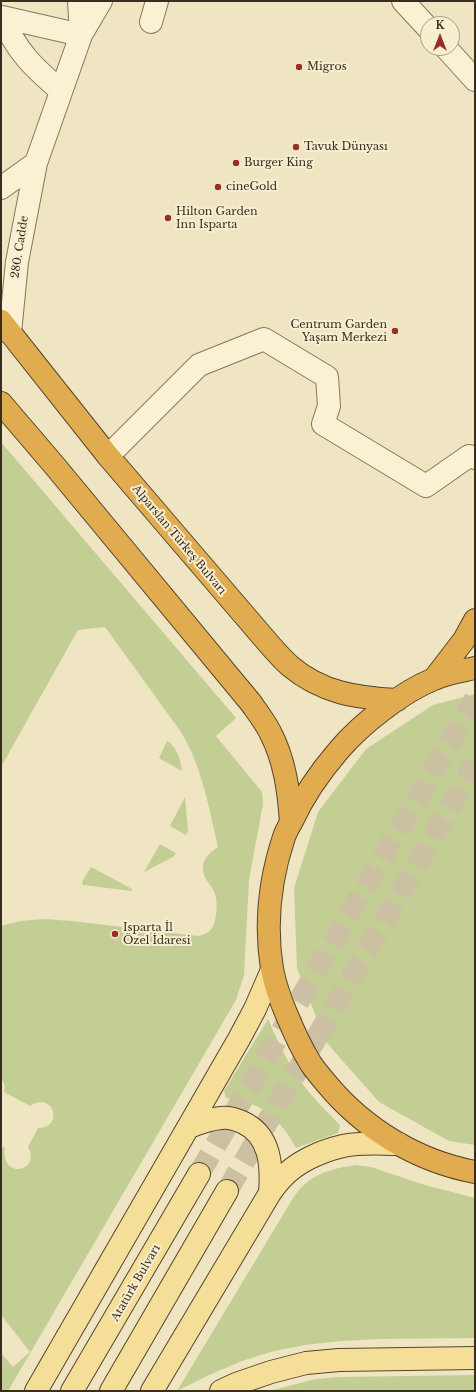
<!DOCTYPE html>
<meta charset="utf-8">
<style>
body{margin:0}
#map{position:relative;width:476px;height:1392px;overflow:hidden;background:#efe5c2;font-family:"Libre Baskerville",serif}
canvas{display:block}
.frame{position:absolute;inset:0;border:2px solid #392d1d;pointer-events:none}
.north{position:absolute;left:420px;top:16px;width:40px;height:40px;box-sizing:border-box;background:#f6eed1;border:1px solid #aaa189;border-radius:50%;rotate:0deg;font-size:11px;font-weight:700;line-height:16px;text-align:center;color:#392d1d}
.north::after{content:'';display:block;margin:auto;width:14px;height:18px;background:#9a2e27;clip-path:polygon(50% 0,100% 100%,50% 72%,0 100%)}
</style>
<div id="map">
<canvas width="476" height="1392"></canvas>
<div class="frame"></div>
<div class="north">K</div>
</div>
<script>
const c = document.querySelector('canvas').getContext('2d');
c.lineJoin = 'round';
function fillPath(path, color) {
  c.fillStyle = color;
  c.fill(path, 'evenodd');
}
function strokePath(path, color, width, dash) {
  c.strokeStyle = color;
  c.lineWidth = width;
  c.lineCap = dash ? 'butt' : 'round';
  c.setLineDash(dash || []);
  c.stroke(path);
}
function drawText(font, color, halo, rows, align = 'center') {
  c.font = font + ' "Libre Baskerville",serif';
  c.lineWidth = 4;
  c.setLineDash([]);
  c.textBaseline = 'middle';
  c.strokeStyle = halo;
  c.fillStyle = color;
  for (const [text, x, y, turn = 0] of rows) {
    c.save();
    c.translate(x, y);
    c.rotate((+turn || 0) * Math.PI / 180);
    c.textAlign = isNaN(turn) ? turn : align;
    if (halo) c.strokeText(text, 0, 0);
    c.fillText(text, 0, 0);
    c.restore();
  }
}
const green = new Path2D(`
 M1,442l235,276 -20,18 46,56 1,12 -14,76 -5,95 -8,25 -228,391h-7v-38l12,14 17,-15 -29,-37v-169l4,2c-5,32 37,24 23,-1l10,-19c27,0 15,-38 -8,-22l-26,-14 1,-6 -4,-8v-152l20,-5 23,-2 28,2 126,15c5,-1 11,-3 14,-8 5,-8 6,-25 3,-34 -2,-7 -9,-13 -11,-19 -4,-14 4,-21 14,-28 -9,-39 -16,-80 -37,-115l-76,-105 -27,3 -77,137z
 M475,694v451l-26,-4 -70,-39 -53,-60 -29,-74 -3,-80 24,-76 48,-63 67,-44z
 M167,741c11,7 13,18 15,30l-23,-13z
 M185,797l3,34 -2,4 -16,-9z
 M160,844l16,9 -3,4 -29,15z
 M91,867l41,22v2l-49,-6 -1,-3z
 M268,1019c9,21 19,42 31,60 12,17 27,32 41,46l-2,8 -42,15c-15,-29 -36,-47 -70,-50l-2,-7z
 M356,1165l15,2 54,18 50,13v140l-95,1 -39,2 -36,4 -31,6 -32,10 -33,14 -32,16 110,-183c5,-8 10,-17 17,-23 13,-13 35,-18 52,-20z
 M475,1375v16h-206l47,-12 24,-2z`);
const majorTunnel = new Path2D(`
 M199,1174l100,-173
 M227,1191l90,-154`);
const highwayTunnel = new Path2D(`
 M299,1001l176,-302
 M317,1037l158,-273`);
const minor = new Path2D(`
 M79,1l2,34 20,-34
 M403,1l25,27
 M151,22l6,-21
 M446,48l29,32
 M36,163l45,-128 -79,-18c15,35 31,50 59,74
 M1,188l35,-25 -19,99 -7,71
 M108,456l91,-91 65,-26 63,38 2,29 -6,18 103,62 43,-30 6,2`);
const major = new Path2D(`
 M189,1127c10,-4 21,-8 32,-9 7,-1 14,1 21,4 29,13 30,44 28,71
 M36,1391l203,-352 16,-30 17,-39
 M72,1391l127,-217
 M111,1391l116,-200
 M152,1391l118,-198c3,-4 7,-10 11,-14 15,-17 40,-28 62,-33 18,-4 38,-2 56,-2
 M221,1391l15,-7 35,-12 35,-9 33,-3 136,-2`);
const highway = new Path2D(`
 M1,321l107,135 161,188c7,8 14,16 21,22 32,27 67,32 107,34
 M1,403l53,62 197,238c7,10 14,19 19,29 15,28 19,60 21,91
 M475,668c-14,3 -28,5 -41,11 -32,13 -73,45 -95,71 -19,22 -35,45 -47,71 -3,5 -6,10 -8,16 -14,42 -19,88 -12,132 3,15 8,30 14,44 7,17 15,35 25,51 4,6 10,13 15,19 38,46 91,78 149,89
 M434,679l30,-39 11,-20`);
const markers = [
 [299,67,4,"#9a2e27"],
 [296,147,4,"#9a2e27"],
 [236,163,4,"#9a2e27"],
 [218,187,4,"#9a2e27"],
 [168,218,4,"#9a2e27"],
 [395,331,4,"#9a2e27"],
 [115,934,4,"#9a2e27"]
];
const poiNames = [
 ["Migros",307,67],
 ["Tavuk Dünyası",304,147],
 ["Burger King",244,163],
 ["cineGold",226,187],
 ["Hilton Garden",176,212],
 ["Inn Isparta",176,225],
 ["Centrum Garden",387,325,"right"],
 ["Yaşam Merkezi",387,338,"right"],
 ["Isparta İl",123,928],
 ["Özel İdaresi",123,941]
];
const streetNames = [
 ["280. Cadde",20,247,-81],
 ["Alparslan Türkeş Bulvarı",179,540,50],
 ["Atatürk Bulvarı",136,1283,-60]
];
fillPath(green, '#c3ce95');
strokePath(majorTunnel, '#cbc0a1', 22, [22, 11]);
strokePath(highwayTunnel, '#cbc0a1', 22, [22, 11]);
strokePath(minor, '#897658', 24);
strokePath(major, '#57442d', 24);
strokePath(highway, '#57442d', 24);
strokePath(minor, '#faf1d5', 22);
strokePath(major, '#f4de98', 22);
strokePath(highway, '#e1ac50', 22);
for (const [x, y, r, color] of markers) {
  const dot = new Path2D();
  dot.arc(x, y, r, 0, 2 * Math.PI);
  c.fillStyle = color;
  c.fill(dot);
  strokePath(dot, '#f6eed1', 1.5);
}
drawText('11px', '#392d1d', '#f6eed1', poiNames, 'left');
drawText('11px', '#392d1d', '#f6eed1', streetNames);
</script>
